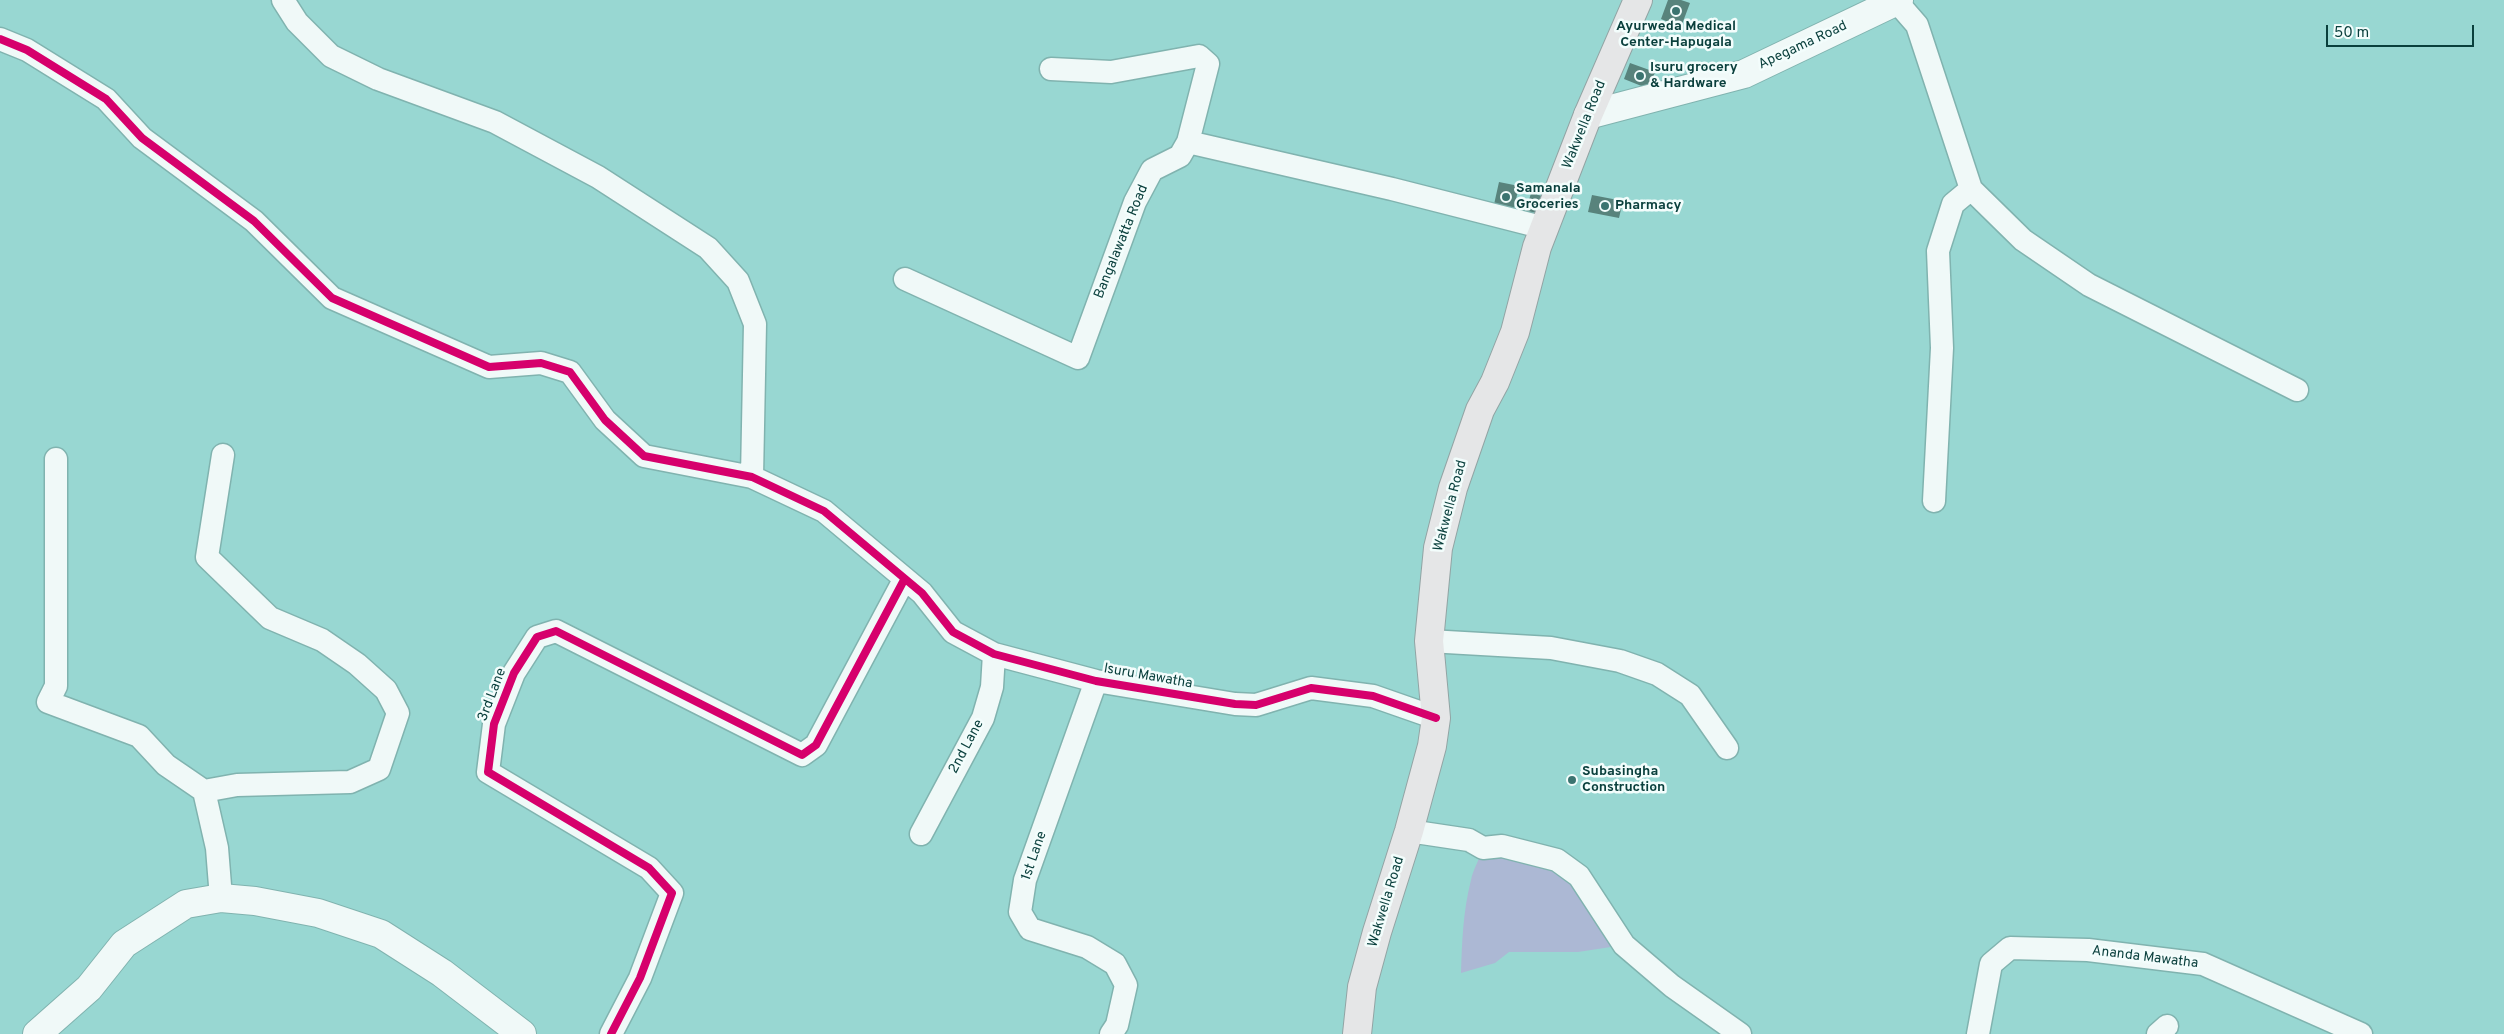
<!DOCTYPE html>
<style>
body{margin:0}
#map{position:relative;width:2504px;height:1034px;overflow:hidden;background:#98d7d2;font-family:Overpass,sans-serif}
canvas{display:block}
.scale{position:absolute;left:2326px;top:25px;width:148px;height:22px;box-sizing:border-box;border:2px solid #093f3c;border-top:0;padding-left:6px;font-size:15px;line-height:18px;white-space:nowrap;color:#093f3c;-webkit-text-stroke:4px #f3fdfc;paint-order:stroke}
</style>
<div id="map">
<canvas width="2504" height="1034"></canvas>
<div class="scale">50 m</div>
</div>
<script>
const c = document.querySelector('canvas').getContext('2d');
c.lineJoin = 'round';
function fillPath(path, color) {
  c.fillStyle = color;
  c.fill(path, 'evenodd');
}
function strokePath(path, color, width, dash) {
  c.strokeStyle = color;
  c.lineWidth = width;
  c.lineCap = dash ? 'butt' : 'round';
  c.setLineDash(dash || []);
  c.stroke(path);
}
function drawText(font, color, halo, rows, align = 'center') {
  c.font = font + ' Overpass,sans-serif';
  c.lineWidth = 5;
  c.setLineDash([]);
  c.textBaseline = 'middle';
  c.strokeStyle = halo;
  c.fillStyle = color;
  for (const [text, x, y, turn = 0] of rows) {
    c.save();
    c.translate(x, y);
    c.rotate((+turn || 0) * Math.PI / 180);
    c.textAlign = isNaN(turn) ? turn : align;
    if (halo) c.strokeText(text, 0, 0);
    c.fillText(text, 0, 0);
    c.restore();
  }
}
const green = new Path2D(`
 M1483,848l74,12 67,85 -46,7h-69l-14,11 -34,10c1,-31 2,-62 10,-93 2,-11 9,-21 12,-32z`);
const building = new Path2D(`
 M1668,0h13l9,3 -9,24 -20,-8z
 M1630,63l25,9 -6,17 -25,-10z
 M1499,182l20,4 -6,27 -20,-4z
 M1531,193l11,3 -5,17 -11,-2z
 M1592,195l31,6 -4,17 -31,-6z`);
const minor = new Path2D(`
 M283,0l14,22 34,34 47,23 117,43 103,55 110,71 30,33 17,43 -3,153
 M1897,2l20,23 54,164 52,51 66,45 208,105
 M0,39l27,11 79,49 36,39 112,83 78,77 157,69 52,-4 29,9 35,48 39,36 108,21 72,34 98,82 31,39 41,22 102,27 139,23 21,1 55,-17 62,8 63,22
 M1051,69l60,3 88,-16 9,8 -20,78
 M905,279l173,79 57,-156 17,-32 28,-14 8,-14 204,47 153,39
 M56,459v227l-8,16 91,34 27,29 38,26
 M1934,501l8,-153 -4,-97 15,-47 18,-15
 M1429,641l122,7 69,13 37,13 33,21 37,53
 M1096,681l-71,199 -5,32 10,17 57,18 28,17 11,21 -9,40 -6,9
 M1409,831l60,9 14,8 19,-2 55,14 22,16 45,69 48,41 68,48
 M921,834l62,-116 9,-31 2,-33
 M221,898l-4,-50 -13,-57 33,-6 113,-3 29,-13 19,-56 -12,-23 -29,-26 -35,-24 -52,-22 -63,-61 16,-102
 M611,1034l29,-56 32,-85 -23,-25 -161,-96 6,-48 20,-51 23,-36 19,-6 246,124 14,-10 88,-165
 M1978,1034l13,-70 19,-16 78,2 115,14 158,70
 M2158,1034l9,-8`);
const tertiary = new Path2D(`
 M1588,115l156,-41 155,-74
 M37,1034l52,-46 35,-44 62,-40 35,-6 34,3 63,12 63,21 61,39 80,61`);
const primary = new Path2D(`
 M1357,1034l5,-47 15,-55 32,-101 23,-85 4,-28 -7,-77 9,-93 15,-60 27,-78 15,-28 20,-50 22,-85 51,-132 50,-115`);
const cycleway = new Path2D(`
 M0,39l27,11 79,49 36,39 112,83 78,77 157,69 52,-4 29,9 35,48 39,36 108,21 72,34 98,82 31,39 41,22 102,27 139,23 21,1 55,-17 62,8 63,22
 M611,1034l29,-56 32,-85 -23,-25 -161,-96 6,-48 20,-51 23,-36 19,-6 246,124 14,-10 88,-165`);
const markers = [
 [1676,11,5,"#3b7470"],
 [1640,76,5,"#3b7470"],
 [1506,197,5,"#3b7470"],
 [1605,206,5,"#3b7470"],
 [1572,780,5,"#3b7470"]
];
const poiNames = [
 ["Ayurweda Medical",1676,27,"center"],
 ["Center-Hapugala",1676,43,"center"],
 ["Isuru grocery",1650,68],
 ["& Hardware",1650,84],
 ["Samanala",1516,189],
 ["Groceries",1516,205],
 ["Pharmacy",1615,206],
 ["Subasingha",1582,772],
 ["Construction",1582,788]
];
const streetNames = [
 ["Apegama Road",1803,46,-25],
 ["Wakwella Road",1585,125,-68],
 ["Bangalawatta Road",1122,242,-68],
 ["Wakwella Road",1451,506,-75],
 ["Isuru Mawatha",1148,677,10],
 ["3rd Lane",493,695,-69],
 ["2nd Lane",967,747,-62],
 ["1st Lane",1035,856,-71],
 ["Wakwella Road",1387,902,-73],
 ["Ananda Mawatha",2145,958,7]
];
fillPath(green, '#acb8d4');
fillPath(building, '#58837c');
strokePath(minor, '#80b3af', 25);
strokePath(tertiary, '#80b3af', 30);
strokePath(primary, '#92a4a4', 30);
strokePath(minor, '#f0f9f8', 22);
strokePath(tertiary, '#f0f9f8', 28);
strokePath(primary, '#e5e6e7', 28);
strokePath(cycleway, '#d6006c', 8);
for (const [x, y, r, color] of markers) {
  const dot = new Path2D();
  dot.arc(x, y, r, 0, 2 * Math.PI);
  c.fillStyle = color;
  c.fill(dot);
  strokePath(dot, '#f3fdfc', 2);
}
drawText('bold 14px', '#093f3c', '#f3fdfc', poiNames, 'left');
drawText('14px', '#093f3c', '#f3fdfc', streetNames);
</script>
